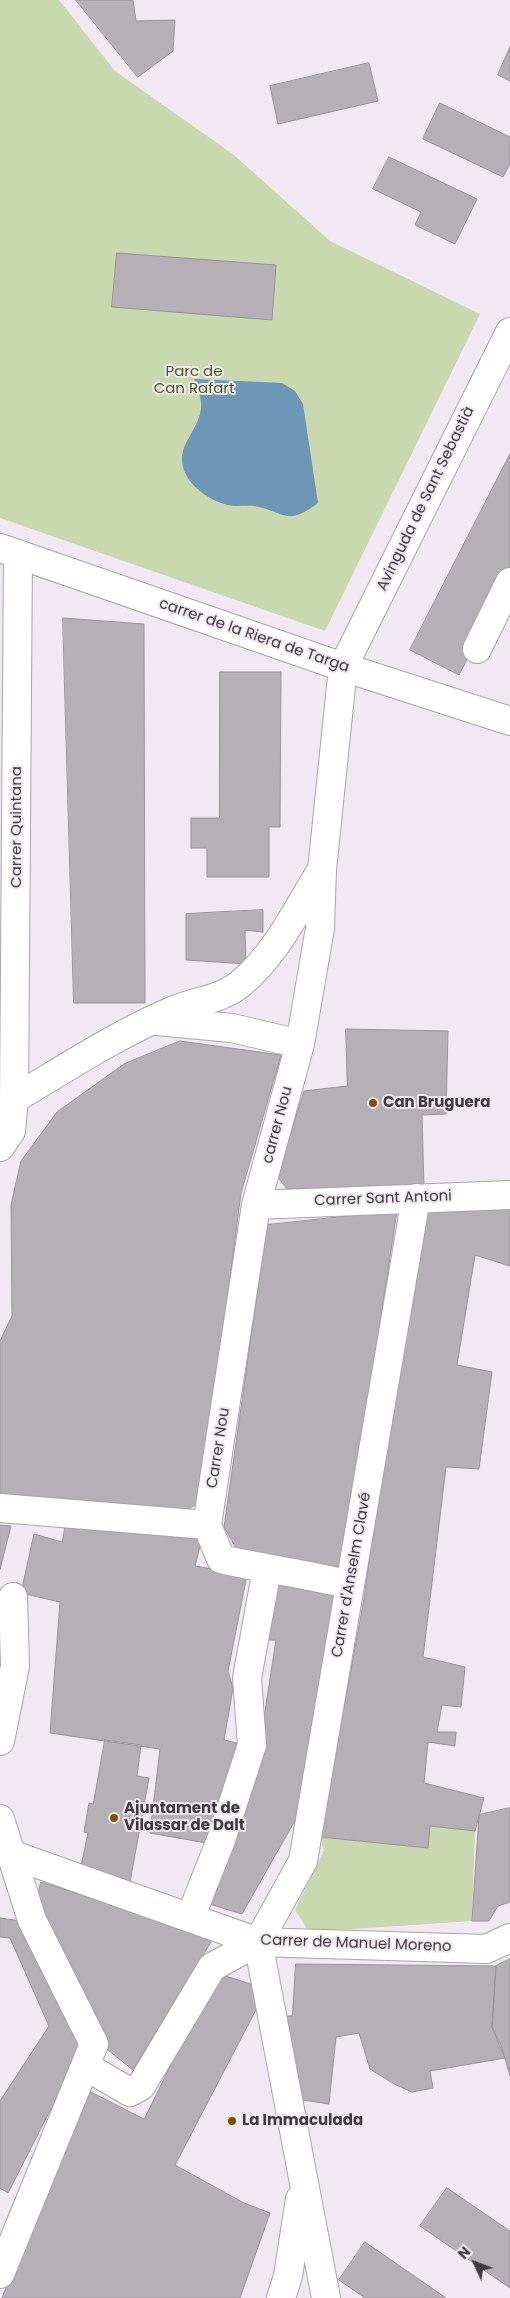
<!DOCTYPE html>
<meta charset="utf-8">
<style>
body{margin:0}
#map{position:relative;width:510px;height:2298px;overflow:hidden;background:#f0e9f1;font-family:Poppins,sans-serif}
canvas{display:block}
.north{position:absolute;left:450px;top:2238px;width:50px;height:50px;-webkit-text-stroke:4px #f0e9f1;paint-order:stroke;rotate:313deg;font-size:14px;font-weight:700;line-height:20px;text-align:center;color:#3e3b3e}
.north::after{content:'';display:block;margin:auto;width:18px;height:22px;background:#3e3b3e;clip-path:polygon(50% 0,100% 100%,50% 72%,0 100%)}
</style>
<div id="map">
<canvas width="510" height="2298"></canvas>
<div class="north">N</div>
</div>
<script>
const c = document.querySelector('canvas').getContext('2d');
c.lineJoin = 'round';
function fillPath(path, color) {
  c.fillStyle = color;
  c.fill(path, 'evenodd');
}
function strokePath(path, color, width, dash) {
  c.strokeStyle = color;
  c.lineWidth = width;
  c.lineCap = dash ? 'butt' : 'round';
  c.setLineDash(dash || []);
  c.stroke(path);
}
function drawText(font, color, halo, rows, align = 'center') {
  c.font = font + ' Poppins,sans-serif';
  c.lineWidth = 4;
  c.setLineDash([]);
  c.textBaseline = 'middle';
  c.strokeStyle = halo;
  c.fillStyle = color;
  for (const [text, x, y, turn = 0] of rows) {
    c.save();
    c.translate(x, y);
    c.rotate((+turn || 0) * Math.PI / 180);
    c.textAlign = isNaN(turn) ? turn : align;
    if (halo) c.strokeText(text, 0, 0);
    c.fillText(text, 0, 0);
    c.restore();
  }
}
const green = new Path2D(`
 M0,0h59l56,71 119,84 96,86 150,73 -155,317 -325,-113z
 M430,1826l45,5 -3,90 -163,11 -14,-22 29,-60 -4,-13 107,11z`);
const water = new Path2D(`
 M194,379l88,4 13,8 8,13 15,99c-32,24 -32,9 -64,3 -8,-1 -18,1 -26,-1 -23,-5 -52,-28 -45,-54 4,-14 16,-26 18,-42 1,-10 -3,-21 -7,-30z`);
const building = new Path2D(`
 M76,0h57l3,21 39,-1 -2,31 -35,26z
 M510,47v34l-12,-6z
 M369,63l9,38 -100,23 -8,-38z
 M440,103l70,34v27l-7,13 -80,-38z
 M389,157l88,42 -22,45 -40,-19 6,-13 -48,-23z
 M117,253l159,12 -4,55 -160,-13z
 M510,454v121l-51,100 -49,-25z
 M63,618l81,6 1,379h-71z
 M220,672h61l-1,155h-11v50h-62v-29h-16v-30h28z
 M263,910v22l-18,-2 1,34 -60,-4v-46z
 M346,1029l102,2 -2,83 -24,1 2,72 -137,2 -10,-13 27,-85 43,-5z
 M180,1041l101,14 -40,138 -40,308 -14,9 -168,-13 -19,-4v-152l12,-25 -1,-111 10,-44 36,-49 67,-48z
 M510,1204v62l-35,-11 -18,110 35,7 -13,97 -33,-2 -23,190 42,10 -4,40 -19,-2 -5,27h19l-1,14 -27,-4 -4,41 60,15 -9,33 -45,-5 -2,22 -108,-11 44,-238 23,-174 32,-214z
 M397,1211l-55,362 -103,-20 -15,-26 43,-302z
 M0,1525l11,1 -11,43z
 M65,1528l138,6 -8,32 52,9 -19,96 5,17 -9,52 17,4 -29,100 -62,-11 10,-84 -110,-16 10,-131 -39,-9 13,-59 28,8z
 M276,1581l66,10 -37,212 -63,111 -36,-11 54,-159 16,-104h-13z
 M105,1740l36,5 -4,31 12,2 -19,104 -49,-16 7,-33 -4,-1 5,-29 4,1z
 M510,1808v94l-12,4 -9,15h-17l7,-106z
 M41,1882l173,55 -81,133 -30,-24 -4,-24 -64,-111z
 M0,1918l28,4 56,122 -76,149 -8,-5v-87l49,-75 -39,-88 -10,-1z
 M510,1959v117l-9,-31 -9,-18 4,-61z
 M296,1964l200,2 -4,61 13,31 -75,13 3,17 -21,4 -18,-8 -24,-15 -11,-36 -23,4 -7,67 -33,-5 -15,-83h11z
 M216,1973l41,13 1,20 -83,159 69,38 26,10 -30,85h-238l83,-209 59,30z
 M447,2188l63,43v57l-90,-62z
 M365,2242l81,56h-81l-26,-18z`);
const minor = new Path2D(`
 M0,548l343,119 167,54
 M477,649l33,-67
 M343,667l-21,203 -2,58 -20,116 -44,161 -49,320 14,34c43,10 86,15 129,26
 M156,1021l76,7 68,16
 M14,1099c52,-31 107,-67 163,-90 20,-8 45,-10 63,-25 36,-29 57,-75 81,-113
 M0,1147l11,-16 3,-32 4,-545
 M256,1205l254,-10
 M0,1508l207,17
 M0,1741l15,-75 -2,-69
 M0,1819l32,101 62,124 -94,230
 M10,1854l248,88 228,7 24,-11
 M190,1918l31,-78 31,-95 -5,-67 20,-109
 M258,1942l45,-81 113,-663
 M258,1942l68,356
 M85,2066l45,26 11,-6 71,-119 46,-25
 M281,2298l7,-22 12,-77`);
const tertiary = new Path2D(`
 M343,667l167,-335`);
const markers = [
 [373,1103,5,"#884e05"],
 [114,1818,5,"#884e05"],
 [232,2121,5,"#884e05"]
];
const parkNames = [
 ["Parc de",194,372],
 ["Can Rafart",194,389]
];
const streetNames = [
 ["Avinguda de Sant Sebastià",426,499,-64],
 ["carrer de la Riera de Targa",254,636,19],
 ["Carrer Quintana",17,827,-90],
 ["carrer Nou",278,1125,-75],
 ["Carrer Sant Antoni",383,1199,-2],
 ["Carrer Nou",219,1448,-81],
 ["Carrer d'Anselm Clavé",352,1575,-80],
 ["Carrer de Manuel Moreno",356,1944,2]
];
const poiNames = [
 ["Can Bruguera",383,1103],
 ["Ajuntament de",124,1809],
 ["Vilassar de Dalt",124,1826],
 ["La Immaculada",242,2121]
];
fillPath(green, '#cad8b0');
fillPath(water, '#6d96b7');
fillPath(building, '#b5afb6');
strokePath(building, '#99939a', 1);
strokePath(minor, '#a9a3aa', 30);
strokePath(tertiary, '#a9a3aa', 30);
strokePath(minor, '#fff', 28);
strokePath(tertiary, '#fff', 28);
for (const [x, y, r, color] of markers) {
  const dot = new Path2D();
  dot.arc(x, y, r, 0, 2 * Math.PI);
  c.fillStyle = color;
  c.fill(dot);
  strokePath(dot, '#f0e9f1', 2);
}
drawText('15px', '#485b14', '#f0e9f1', parkNames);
drawText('15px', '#3e3b3e', '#f0e9f1', streetNames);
drawText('bold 15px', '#3e3b3e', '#f0e9f1', poiNames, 'left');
</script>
